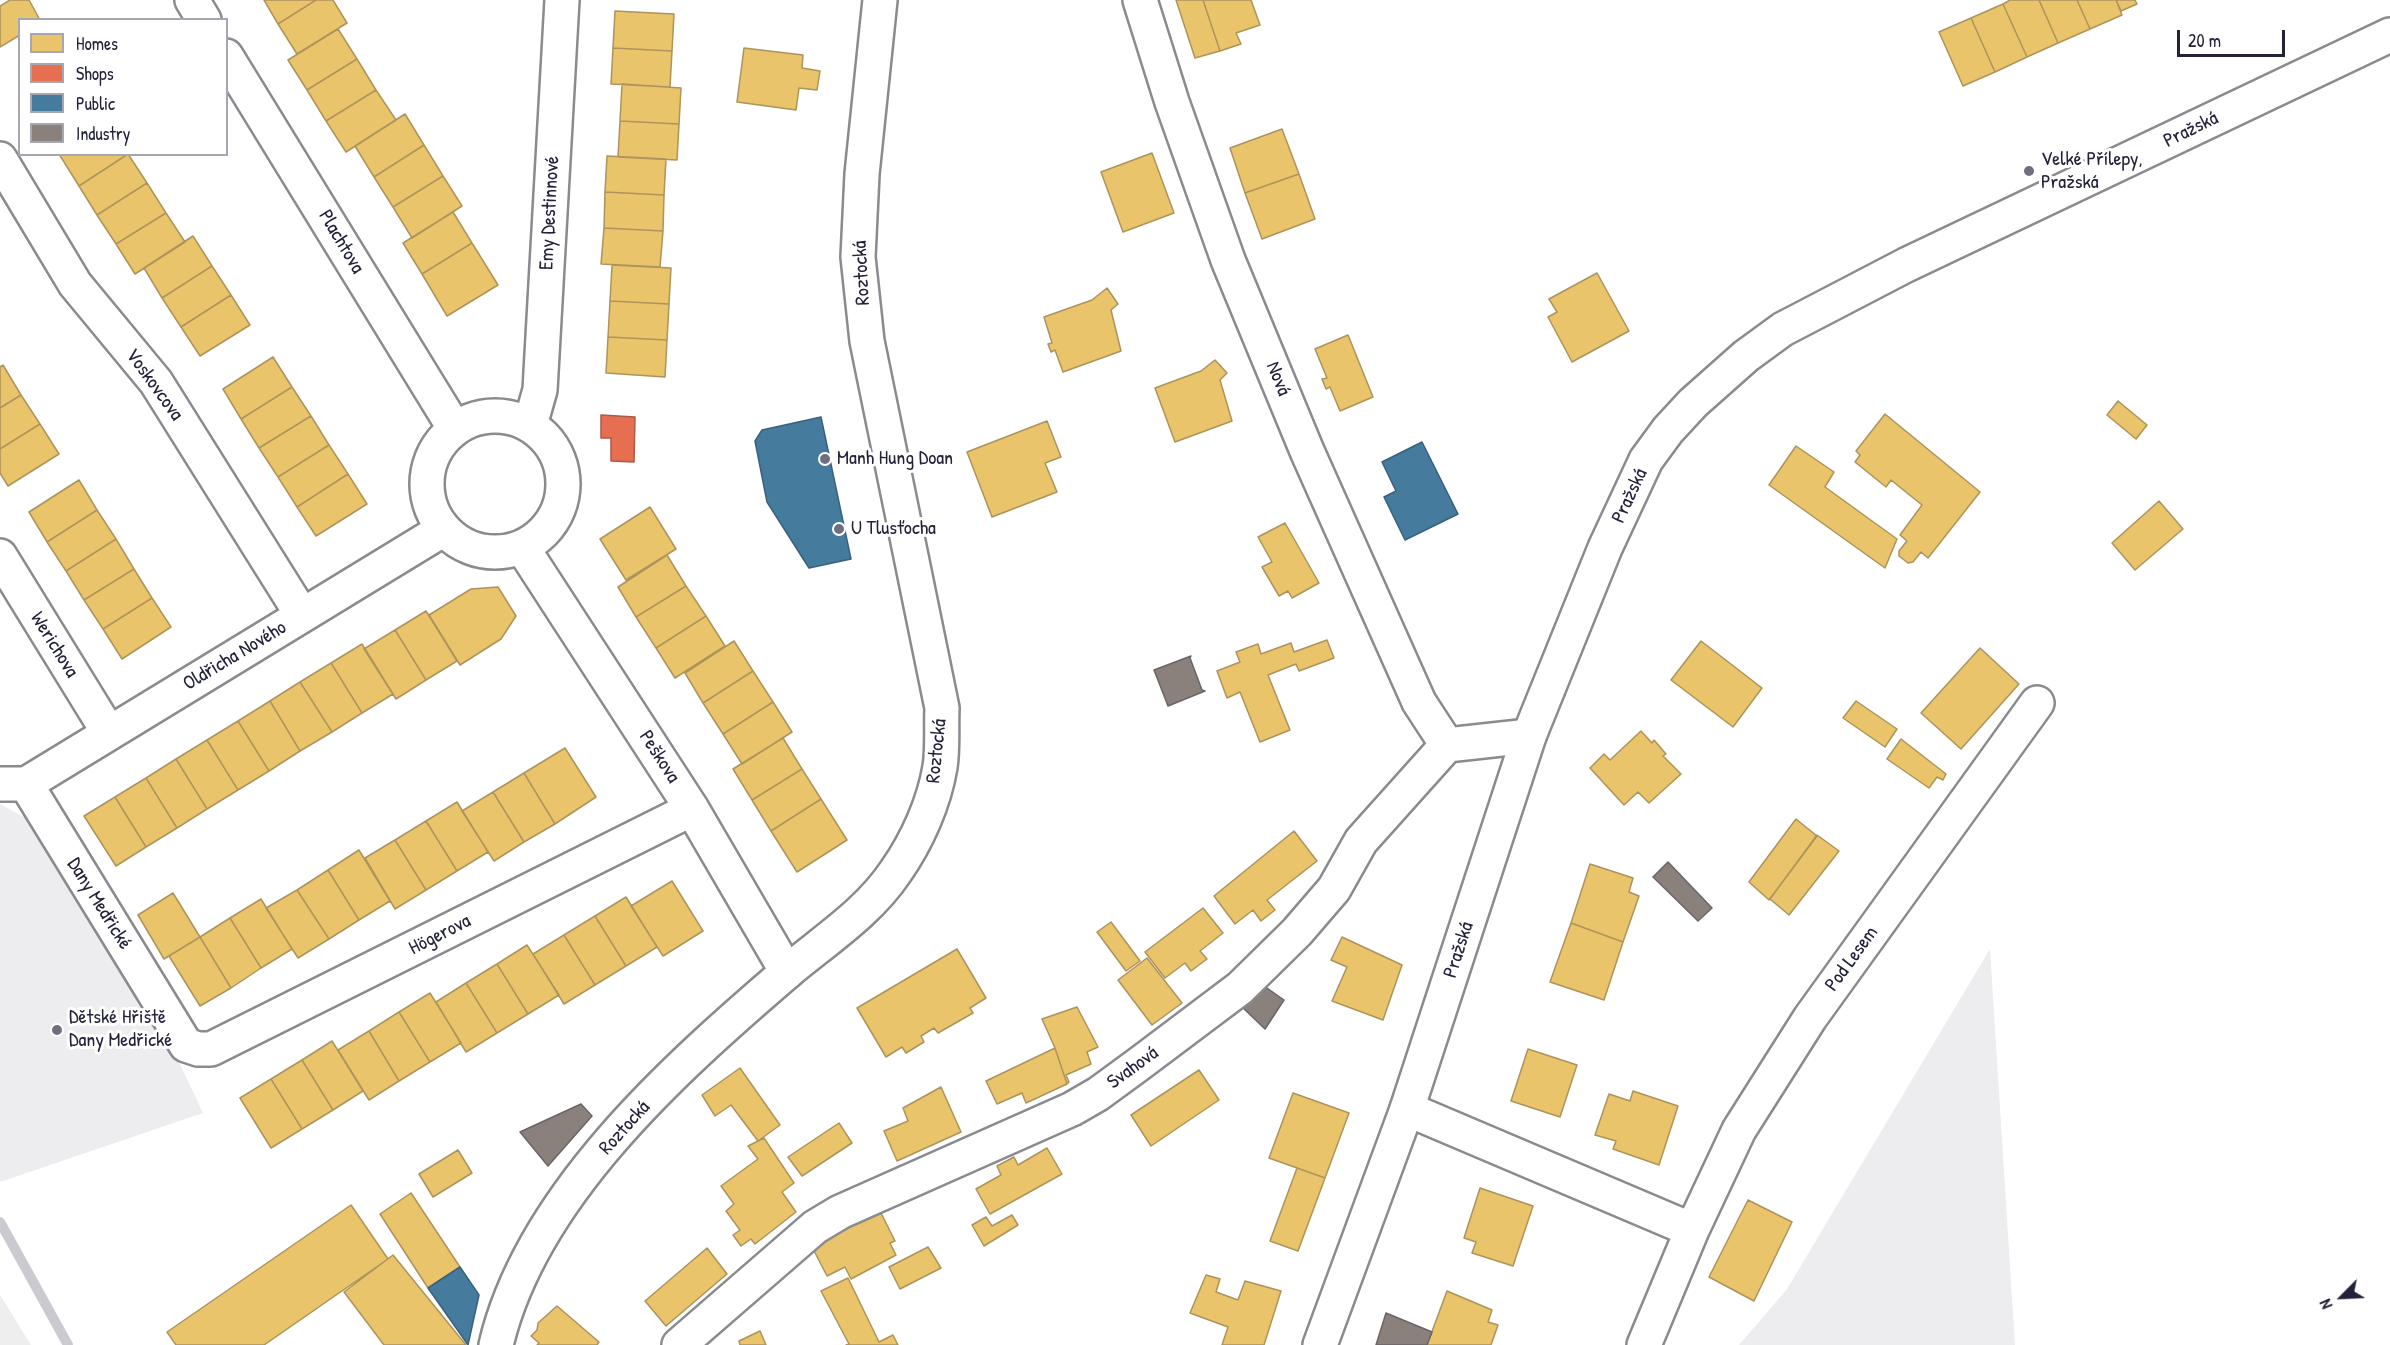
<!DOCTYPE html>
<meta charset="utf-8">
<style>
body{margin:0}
#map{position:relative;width:2390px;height:1345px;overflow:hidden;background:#fff;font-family:"Patrick Hand",sans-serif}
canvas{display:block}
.legend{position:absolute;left:18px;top:18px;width:210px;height:138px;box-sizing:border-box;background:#fff;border:2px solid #a7a7b1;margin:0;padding:8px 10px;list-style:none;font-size:18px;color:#22223b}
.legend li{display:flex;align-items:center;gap:12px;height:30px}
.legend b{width:30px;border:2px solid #a7a7b1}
.north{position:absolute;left:2312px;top:1267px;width:60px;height:60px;-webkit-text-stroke:4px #fff;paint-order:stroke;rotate:246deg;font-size:16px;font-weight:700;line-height:24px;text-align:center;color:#22223b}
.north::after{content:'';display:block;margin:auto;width:21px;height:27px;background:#22223b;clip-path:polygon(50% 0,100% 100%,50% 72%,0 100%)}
.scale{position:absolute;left:2177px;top:30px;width:108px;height:27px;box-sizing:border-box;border:3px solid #22223b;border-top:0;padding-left:8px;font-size:18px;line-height:21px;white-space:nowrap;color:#22223b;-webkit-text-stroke:4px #fff;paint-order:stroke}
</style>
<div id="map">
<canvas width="2390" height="1345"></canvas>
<ul class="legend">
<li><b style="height:16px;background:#e9c46a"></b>Homes</li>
<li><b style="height:16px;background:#e76f51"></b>Shops</li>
<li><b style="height:16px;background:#457b9d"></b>Public</li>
<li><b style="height:16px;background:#8a817c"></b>Industry</li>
</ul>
<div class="north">N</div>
<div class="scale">20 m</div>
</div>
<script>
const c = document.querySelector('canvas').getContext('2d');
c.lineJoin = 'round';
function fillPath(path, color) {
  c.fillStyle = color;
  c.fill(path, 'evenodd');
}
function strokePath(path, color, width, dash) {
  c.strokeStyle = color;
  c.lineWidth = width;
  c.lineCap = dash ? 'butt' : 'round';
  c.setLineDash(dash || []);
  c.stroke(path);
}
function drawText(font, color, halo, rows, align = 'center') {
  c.font = font + ' "Patrick Hand",sans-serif';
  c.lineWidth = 6;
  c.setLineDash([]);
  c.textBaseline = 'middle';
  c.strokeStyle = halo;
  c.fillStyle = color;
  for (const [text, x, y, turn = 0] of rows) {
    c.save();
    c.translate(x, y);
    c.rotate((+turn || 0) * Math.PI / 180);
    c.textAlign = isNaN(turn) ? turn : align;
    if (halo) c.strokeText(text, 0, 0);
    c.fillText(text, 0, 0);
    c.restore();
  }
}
const built = new Path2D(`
 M0,1295l31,50h-31z`);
const green = new Path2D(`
 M0,804l33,18 137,221 33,70 -203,69z
 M1990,949l25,396h-276l48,-56z`);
const homes = new Path2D(`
 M10,0h19l11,20h-20v15l-20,12v-41z
 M264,0h52l-38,24z
 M316,0h17l14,23 -50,31 -19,-30z
 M1176,0h27l17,51 -25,7z
 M1203,0h48l9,25 -24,8 5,11 -21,7z
 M2010,0h29l19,43 -31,14 -24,-53z
 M2039,0h38l13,29 -32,14z
 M2077,0h39l6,15 -32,14z
 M2116,0h19l2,4 -16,7z
 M2003,4l24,53 -32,15 -24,-54z
 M615,11l59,3 -2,37 -59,-3z
 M1971,18l24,54 -32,14 -24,-54z
 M338,29l19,30 -50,31 -19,-30z
 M613,48l59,3 -2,36 -59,-3z
 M744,48l59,7 -1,13 18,3 -3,19 -18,-2 -3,22 -59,-8z
 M357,59l19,31 -50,31 -19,-31z
 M622,84l59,4 -2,36 -59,-3z
 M376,90l20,30 -50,32 -20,-31z
 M405,114l19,31 -50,32 -19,-31z
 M620,121l59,3 -2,36 -59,-3z
 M1282,129l17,45 -54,19 -15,-45z
 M424,145l19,31 -50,31 -19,-30z
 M1152,153l22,60 -51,19 -22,-60z
 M59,154h69l-49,32z
 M128,154l19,29 -50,32 -18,-29z
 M607,156l59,3 -2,36 -59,-3z
 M1299,174l16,45 -53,20 -17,-46z
 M443,176l19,30 -50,32 -19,-31z
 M147,183l19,30 -50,31 -19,-29z
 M605,192l59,3 -1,36 -59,-3z
 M453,212l19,31 -50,31 -19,-31z
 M166,213l19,29 -50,32 -19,-30z
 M604,228l59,3 -3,36 -59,-3z
 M193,236l19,30 -50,32 -18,-30z
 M472,243l26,42 -51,31 -25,-42z
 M612,265l59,3 -2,36 -59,-3z
 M212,266l19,29 -50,32 -19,-29z
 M1597,273l32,58 -57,31 -24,-45 9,-5 -8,-13z
 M1107,288l11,16 -7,6 10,41 -58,21 -8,-22 -4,2 -3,-8 4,-1 -8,-26 48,-17z
 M231,295l19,30 -50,31 -19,-29z
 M610,301l59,3 -2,36 -59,-3z
 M1348,335l25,62 -33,14 -10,-24 -4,2 -4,-10 5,-1 -12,-29z
 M608,337l59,3 -2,37 -59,-4z
 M273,357l19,30 -51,32 -18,-30z
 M1215,360l12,13 -7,7 12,41 -57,21 -20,-54 46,-17z
 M3,365l18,30 -21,13v-41z
 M292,387l19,29 -52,32 -18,-29z
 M21,395l19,29 -40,25v-41z
 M2118,401l29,24 -11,14 -29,-24z
 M1885,414l95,78 -52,66 -7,-6 -8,10 -5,1 -9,-7v-5l8,-10 -7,-6 22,-30 -31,-25 -5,7 -31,-25 5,-7 -4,-4z
 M311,416l18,29 -51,32 -19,-29z
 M1047,421l14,36 -16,6 12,29 -65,25 -25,-65z
 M40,424l19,30 -51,32 -8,-13v-24z
 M329,445l19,29 -51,33 -19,-30z
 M1796,446l38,26 -9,15 72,52 -12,29 -116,-83z
 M348,474l19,30 -51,32 -19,-29z
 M79,480l18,30 -50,32 -18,-30z
 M2159,501l24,28 -48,41 -23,-27z
 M650,507l26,42 -50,31 -26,-41z
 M97,510l19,29 -50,32 -19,-29z
 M1285,523l34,60 -27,15 -4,-7 -9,5 -17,-29 10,-5 -14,-25z
 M116,539l18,30 -50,31 -18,-29z
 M667,555l19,31 -50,31 -18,-30z
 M134,569l18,29 -49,31 -19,-29z
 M686,586l20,30 -50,32 -20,-31z
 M498,587l18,29 -15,23 -41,26 -31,-50 42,-26z
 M152,598l19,29 -49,32 -19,-30z
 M426,611l31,50 -31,19 -31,-50z
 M706,616l19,30 -50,32 -19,-30z
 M395,630l31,50 -30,19 -32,-50z
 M1327,640l7,18 -35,13 -3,-7 -28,11 22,55 -30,12 -20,-50 -13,6 -10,-27 23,-9 -4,-10 22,-8 3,10 30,-11 3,9z
 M734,641l19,30 -50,32 -18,-30z
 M1701,641l61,47 -29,39 -62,-47z
 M362,644l31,50 -31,19 -31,-50z
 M1980,648l39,36 -58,65 -40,-36z
 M331,663l31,50 -30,19 -32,-50z
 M753,671l20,31 -50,32 -20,-31z
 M300,682l32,50 -32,19 -30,-50z
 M270,701l30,50 -31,20 -31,-50z
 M1856,701l41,28 -12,18 -42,-29z
 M773,702l19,30 -50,32 -19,-30z
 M238,721l31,50 -31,19 -31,-50z
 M1641,731l11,12 2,-3 12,14 -3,2 18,18 -32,29 -11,-11 -14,13 -34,-37 14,-14 6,6z
 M783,738l19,31 -50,31 -19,-31z
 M1901,739l45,35 -3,6 -6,-3 -8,11 -42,-29z
 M207,740l31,50 -31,19 -31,-50z
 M565,748l31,49 -41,27 -31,-51z
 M176,759l31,50 -30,19 -31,-50z
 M802,769l19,30 -50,32 -19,-31z
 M524,773l31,51 -31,18 -31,-50z
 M146,778l31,50 -31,19 -31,-50z
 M493,792l31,50 -30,19 -32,-50z
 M115,797l31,50 -30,19 -32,-50z
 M821,799l26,41 -50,32 -26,-41z
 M457,802l31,50 -31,19 -31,-50z
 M1796,819l21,17 -48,64 -20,-18z
 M426,821l31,50 -31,19 -31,-50z
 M1294,831l23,30 -50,39 8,10 -14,11 -8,-11 -18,14 -21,-28z
 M1817,835l22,16 -50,64 -19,-16z
 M395,840l31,50 -31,19 -30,-51z
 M359,850l31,51 -31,19 -31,-50z
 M1590,864l43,14 -4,14 10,4 -16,46 -52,-19z
 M328,870l31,50 -30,19 -32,-49z
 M672,881l31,50 -40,25 -32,-50z
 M297,890l32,49 -31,19 -32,-50z
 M173,893l27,44 -36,22 -26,-44z
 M626,897l31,50 -31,19 -31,-50z
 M261,899l31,50 -31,19 -31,-50z
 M1203,908l20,25 -23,18 7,8 -16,12 -6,-8 -20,15 -20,-26z
 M595,916l31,50 -31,19 -31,-50z
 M230,918l31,50 -30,20 -31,-51z
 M1111,922l29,39 -14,10 -29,-39z
 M1571,923l52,19 -19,58 -54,-18z
 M564,935l31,50 -31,19 -31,-50z
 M200,937l31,51 -31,18 -31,-50z
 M1342,937l60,28 -19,55 -51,-19 15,-34 -16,-7z
 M527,945l32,50 -31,19 -31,-50z
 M957,949l29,49 -16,10 3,5 -35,20 -4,-5 -13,8 3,6 -18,11 -4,-6 -16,10 -29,-49z
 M1147,958l35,45 -30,22 -34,-45z
 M497,964l31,50 -31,19 -31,-50z
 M466,983l31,50 -31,19 -30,-50z
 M430,993l31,50 -31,19 -31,-50z
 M1077,1007l21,40 -11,5 4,12 -25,11 3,7 -2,2 -12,-36 -13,-29z
 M399,1012l31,50 -31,19 -30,-50z
 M369,1031l30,50 -30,19 -31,-50z
 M332,1041l31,50 -30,19 -31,-50z
 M1055,1048l12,36 -41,19 -4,-10 -25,11 -11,-23z
 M1528,1049l49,16 -17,52 -49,-16z
 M302,1060l31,50 -31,19 -31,-50z
 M740,1068l40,57 -22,16 -27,-36 -16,11 -13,-21z
 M1199,1070l20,30 -68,46 -20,-31z
 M271,1079l31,50 -31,19 -31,-50z
 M941,1087l20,45 -64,29 -13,-30 24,-10 -5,-13z
 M1633,1091l45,15 -19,59 -46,-16 3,-8 -21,-6 14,-41 21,7z
 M1293,1093l56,20 -24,65 -56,-20z
 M839,1123l13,20 -50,33 -14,-19z
 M764,1138l30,45 -12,9 14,20 -41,32 -4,-5 -10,7 -8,-11 7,-5 -14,-19 8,-7 -13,-18 37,-27 -10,-13z
 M1047,1148l15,26 -72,40 -14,-25 25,-14 -4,-9 17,-9 4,8z
 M458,1150l14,23 -39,24 -14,-23z
 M1297,1168l28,10 -27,73 -28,-10z
 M1480,1188l53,18 -20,60 -41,-13 4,-11 -12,-4z
 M411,1193l49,74 -32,21 -48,-74z
 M1748,1200l44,22 -38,79 -45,-24z
 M351,1205l37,54 -124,86h-88l-9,-13z
 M880,1211l15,30 -5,2 6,12 -45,24 -6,-12 -18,9 -15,-29z
 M1012,1215l6,10 -34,21 -12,-21 14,-8 6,9z
 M928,1247l13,21 -41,21 -11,-22z
 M707,1248l20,26 -61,52 -21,-25z
 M393,1255l73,90h-82l-40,-53z
 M1206,1275l14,4 -4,13 22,8 7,-19 36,10 -17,54h-42l6,-18 -38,-14z
 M848,1278l31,64 14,-7 5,10h-52l3,-1 -28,-53z
 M1447,1291l45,19 -4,12 10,3 -7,20h-64z
 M557,1306l42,36 -2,3h-60l2,-2 -8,-7 6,-6 1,-7z
 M760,1331l6,14h-26l-1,-4z`);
const shops = new Path2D(`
 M601,415l34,2 -1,45 -23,-1v-23h-10z`);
const public = new Path2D(`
 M821,417l30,142 -42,9 -42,-66 -12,-61 7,-11z
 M1422,442l36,72 -53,26 -21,-43 12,-6 -14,-29z
 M460,1267l19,28 -11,50 -40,-57z`);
const industry = new Path2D(`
 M1191,656l-1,2 12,32 3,1 -37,15 -14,-36z
 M1668,862l44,46 -14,13 -45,-44z
 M1267,988l17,12 -19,29 -23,-22z
 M581,1104l11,12 -44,50 -28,-34z
 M1386,1313l46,19 -5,13h-51z`);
const stream = new Path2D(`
 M0,1222l68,123`);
const minor = new Path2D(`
 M192,0l12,20
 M1140,0l32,102 56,158 79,191 112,251 28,43
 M226,56l229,373
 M0,159l75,125 81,98 146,233
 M427 484a68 68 0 1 1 136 0a68 68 0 1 1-136 0Z
 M530,425l10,-35 22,-390
 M522,547l170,262 95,163
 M0,556l109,177
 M0,784h26l160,261 12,4h13l481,-240
 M26,784l418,-255
 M1407,1109l285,121
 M679,1345l136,-118 25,-15 232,-103 26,-15 41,-30 101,-76 57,-56 37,-43 27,-48 86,-96 82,-9
 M1644,1345l48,-115 47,-100 71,-112 227,-315`);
const tertiary = new Path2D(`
 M496,1345c35,-149 178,-276 291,-373 38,-32 81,-59 109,-101 21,-30 38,-68 44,-104 3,-19 1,-40 2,-59l-75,-367 -9,-84 4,-83 18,-174`);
const secondary = new Path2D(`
 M1320,1345l87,-236 122,-373 76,-188 41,-88 22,-30 25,-27 53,-47 37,-27 27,-14 96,-50 484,-230`);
const markers = [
 [2029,171,6,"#6f6f80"],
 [825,459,6,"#6f6f80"],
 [839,529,6,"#6f6f80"],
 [57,1030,6,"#6f6f80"]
];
const streetNames = [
 ["Pražská",2191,130,-26],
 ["Emy Destinnové",550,213,-87],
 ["Plachtova",341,242,59],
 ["Roztocká",862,273,-93],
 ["Nová",1278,379,68],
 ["Voskovcova",154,385,54],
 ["Pražská",1630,496,-65],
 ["Werichova",54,645,58],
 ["Oldřicha Nového",235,656,-31],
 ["Roztocká",937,751,-84],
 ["Peškova",659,757,57],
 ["Dany Medřické",99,904,58],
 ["Högerova",440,935,-27],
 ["Pražská",1459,950,-72],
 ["Pod Lesem",1852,959,-54],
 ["Svahová",1133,1068,-36],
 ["Roztocká",625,1128,-48]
];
const poiNames = [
 ["Velké Přílepy,",2041,160],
 ["Pražská",2041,183],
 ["Manh Hung Doan",837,459],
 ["U Tlusťocha",851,529],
 ["Dětské Hřiště",69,1018],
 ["Dany Medřické",69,1041]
];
fillPath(built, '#eeeeef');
fillPath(green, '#ededef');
fillPath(homes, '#e9c46a');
strokePath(homes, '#ad935c', 1.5);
fillPath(shops, '#e76f51');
strokePath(shops, '#ac584a', 1.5);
fillPath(public, '#457b9d');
strokePath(public, '#3a6080', 1.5);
fillPath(industry, '#8a817c');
strokePath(industry, '#6b6468', 1.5);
strokePath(stream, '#cacad0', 10);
strokePath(minor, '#8a8a8f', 38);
strokePath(tertiary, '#8a8a8f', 38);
strokePath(secondary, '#8a8a8f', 38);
strokePath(minor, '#fff', 33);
strokePath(tertiary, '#fff', 33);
strokePath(secondary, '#fff', 33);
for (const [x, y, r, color] of markers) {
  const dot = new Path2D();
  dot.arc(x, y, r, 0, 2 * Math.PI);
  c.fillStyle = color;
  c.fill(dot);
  strokePath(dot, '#fff', 2);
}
drawText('20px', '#22223b', '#fff', streetNames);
drawText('20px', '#22223b', '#fff', poiNames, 'left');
</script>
